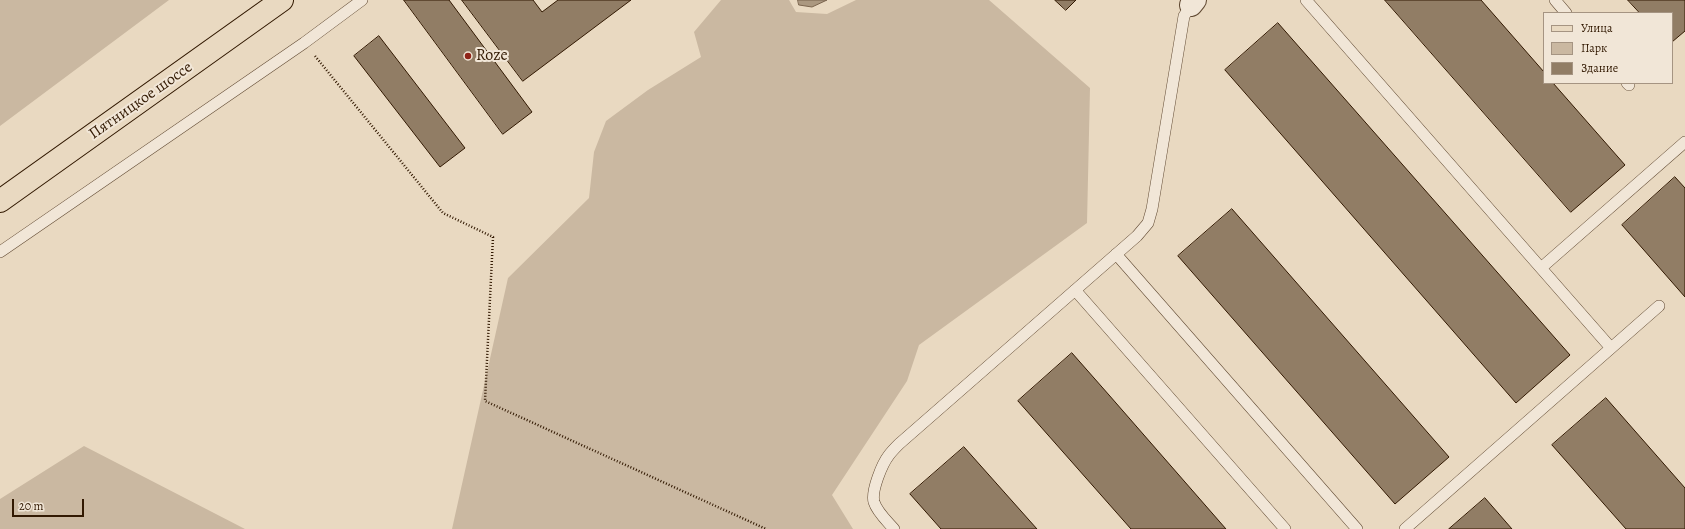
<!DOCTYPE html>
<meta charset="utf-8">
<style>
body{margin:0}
#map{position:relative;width:1685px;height:529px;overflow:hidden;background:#e9d9c1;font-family:Alegreya,serif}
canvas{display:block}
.legend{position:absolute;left:1543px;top:12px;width:130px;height:72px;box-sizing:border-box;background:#f1e6d7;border:1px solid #a59482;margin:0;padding:5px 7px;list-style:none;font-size:12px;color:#321902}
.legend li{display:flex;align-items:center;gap:8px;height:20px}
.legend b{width:20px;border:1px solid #a59482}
.scale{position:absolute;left:12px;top:499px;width:72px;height:18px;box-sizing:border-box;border:2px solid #321902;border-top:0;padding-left:5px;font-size:12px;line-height:14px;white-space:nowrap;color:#321902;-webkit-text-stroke:3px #f1e6d7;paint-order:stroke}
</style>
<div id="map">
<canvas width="1685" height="529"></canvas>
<ul class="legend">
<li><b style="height:5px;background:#e9d9c1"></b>Улица</li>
<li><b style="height:11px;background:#cab8a1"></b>Парк</li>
<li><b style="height:11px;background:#917d65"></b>Здание</li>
</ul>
<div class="scale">20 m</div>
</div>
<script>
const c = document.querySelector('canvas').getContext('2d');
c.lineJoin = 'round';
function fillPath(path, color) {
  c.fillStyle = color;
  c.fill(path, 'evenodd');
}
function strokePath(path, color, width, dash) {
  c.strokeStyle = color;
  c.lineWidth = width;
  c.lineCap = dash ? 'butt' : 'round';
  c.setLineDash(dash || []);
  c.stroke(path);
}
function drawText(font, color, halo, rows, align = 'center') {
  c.font = font + ' Alegreya,serif';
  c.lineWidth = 4;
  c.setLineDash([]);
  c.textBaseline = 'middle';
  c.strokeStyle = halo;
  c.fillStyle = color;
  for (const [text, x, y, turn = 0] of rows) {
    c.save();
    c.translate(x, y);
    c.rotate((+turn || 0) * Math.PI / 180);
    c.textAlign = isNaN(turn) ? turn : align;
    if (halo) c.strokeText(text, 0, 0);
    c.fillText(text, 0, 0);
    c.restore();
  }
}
const green = new Path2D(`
 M0,0h169l-169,126z
 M721,0h68l7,12 31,2 29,-14h133l101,88 -3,135 -168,122 -12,36 -75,114 21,34h-401l56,-251 81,-80 5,-46 12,-31 42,-31 53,-33 -7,-25z
 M84,446l161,83h-245v-30z`);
const water = new Path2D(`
 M798,0h29l-15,7 -13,-2z`);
const building = new Path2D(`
 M404,0h45l83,112 -29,22z
 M462,0h71l9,12 16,-12h73l-108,81z
 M1055,0h21l-10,10z
 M1385,0h96l63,72v11h9l72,82 -54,47z
 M1628,0h57v31l-13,11v-29h-32z
 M1278,23l292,332 -54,48 -291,-333z
 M379,36l86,112 -25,19 -86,-111z
 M1675,177l10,11v109l-63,-72z
 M1232,209l217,248 -54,47 -217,-248z
 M1072,353l37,42 117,134h-95l-113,-128z
 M1606,398l79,90v41h-59l-74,-84z
 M964,447l73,82h-96l-31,-35z
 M1485,498l27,31h-63z`);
const path = new Path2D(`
 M315,56l128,157 50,24 -8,164 281,128`);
const service = new Path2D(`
 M1306,0l305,348
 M1555,0l11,13
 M1627,83l2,2
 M0,252l304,-209 58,-43
 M1116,254l241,275
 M1541,268l144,-126
 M1075,290l210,239
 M894,529c-7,-8 -17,-17 -20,-27 -3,-11 8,-38 15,-47 3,-4 7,-8 10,-11l238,-208 11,-13 4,-14 32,-193 7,-11
 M1405,529l254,-223`);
const minor = new Path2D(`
 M1191,5l4,-5`);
const primary = new Path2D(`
 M0,201l282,-201`);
const markers = [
 [468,56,4,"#8f2418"]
];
const poiNames = [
 ["Roze",476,56]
];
const streetNames = [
 ["Пятницкое шоссе",141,101,-35]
];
fillPath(green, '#cab8a1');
fillPath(water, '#ab9880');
strokePath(water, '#7b654e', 1);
fillPath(building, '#917d65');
strokePath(building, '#321902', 1);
strokePath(service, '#604932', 12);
strokePath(minor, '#604932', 24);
strokePath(primary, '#321902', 24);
strokePath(path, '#321902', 2.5, [1, 2]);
strokePath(service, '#f1e6d7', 11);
strokePath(minor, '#f1e6d7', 22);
strokePath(primary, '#e9d9c1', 22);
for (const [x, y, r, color] of markers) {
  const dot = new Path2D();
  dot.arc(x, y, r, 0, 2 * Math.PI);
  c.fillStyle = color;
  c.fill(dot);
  strokePath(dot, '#f1e6d7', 1.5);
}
drawText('16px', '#321902', '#f1e6d7', poiNames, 'left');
drawText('16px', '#321902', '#f1e6d7', streetNames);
</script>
